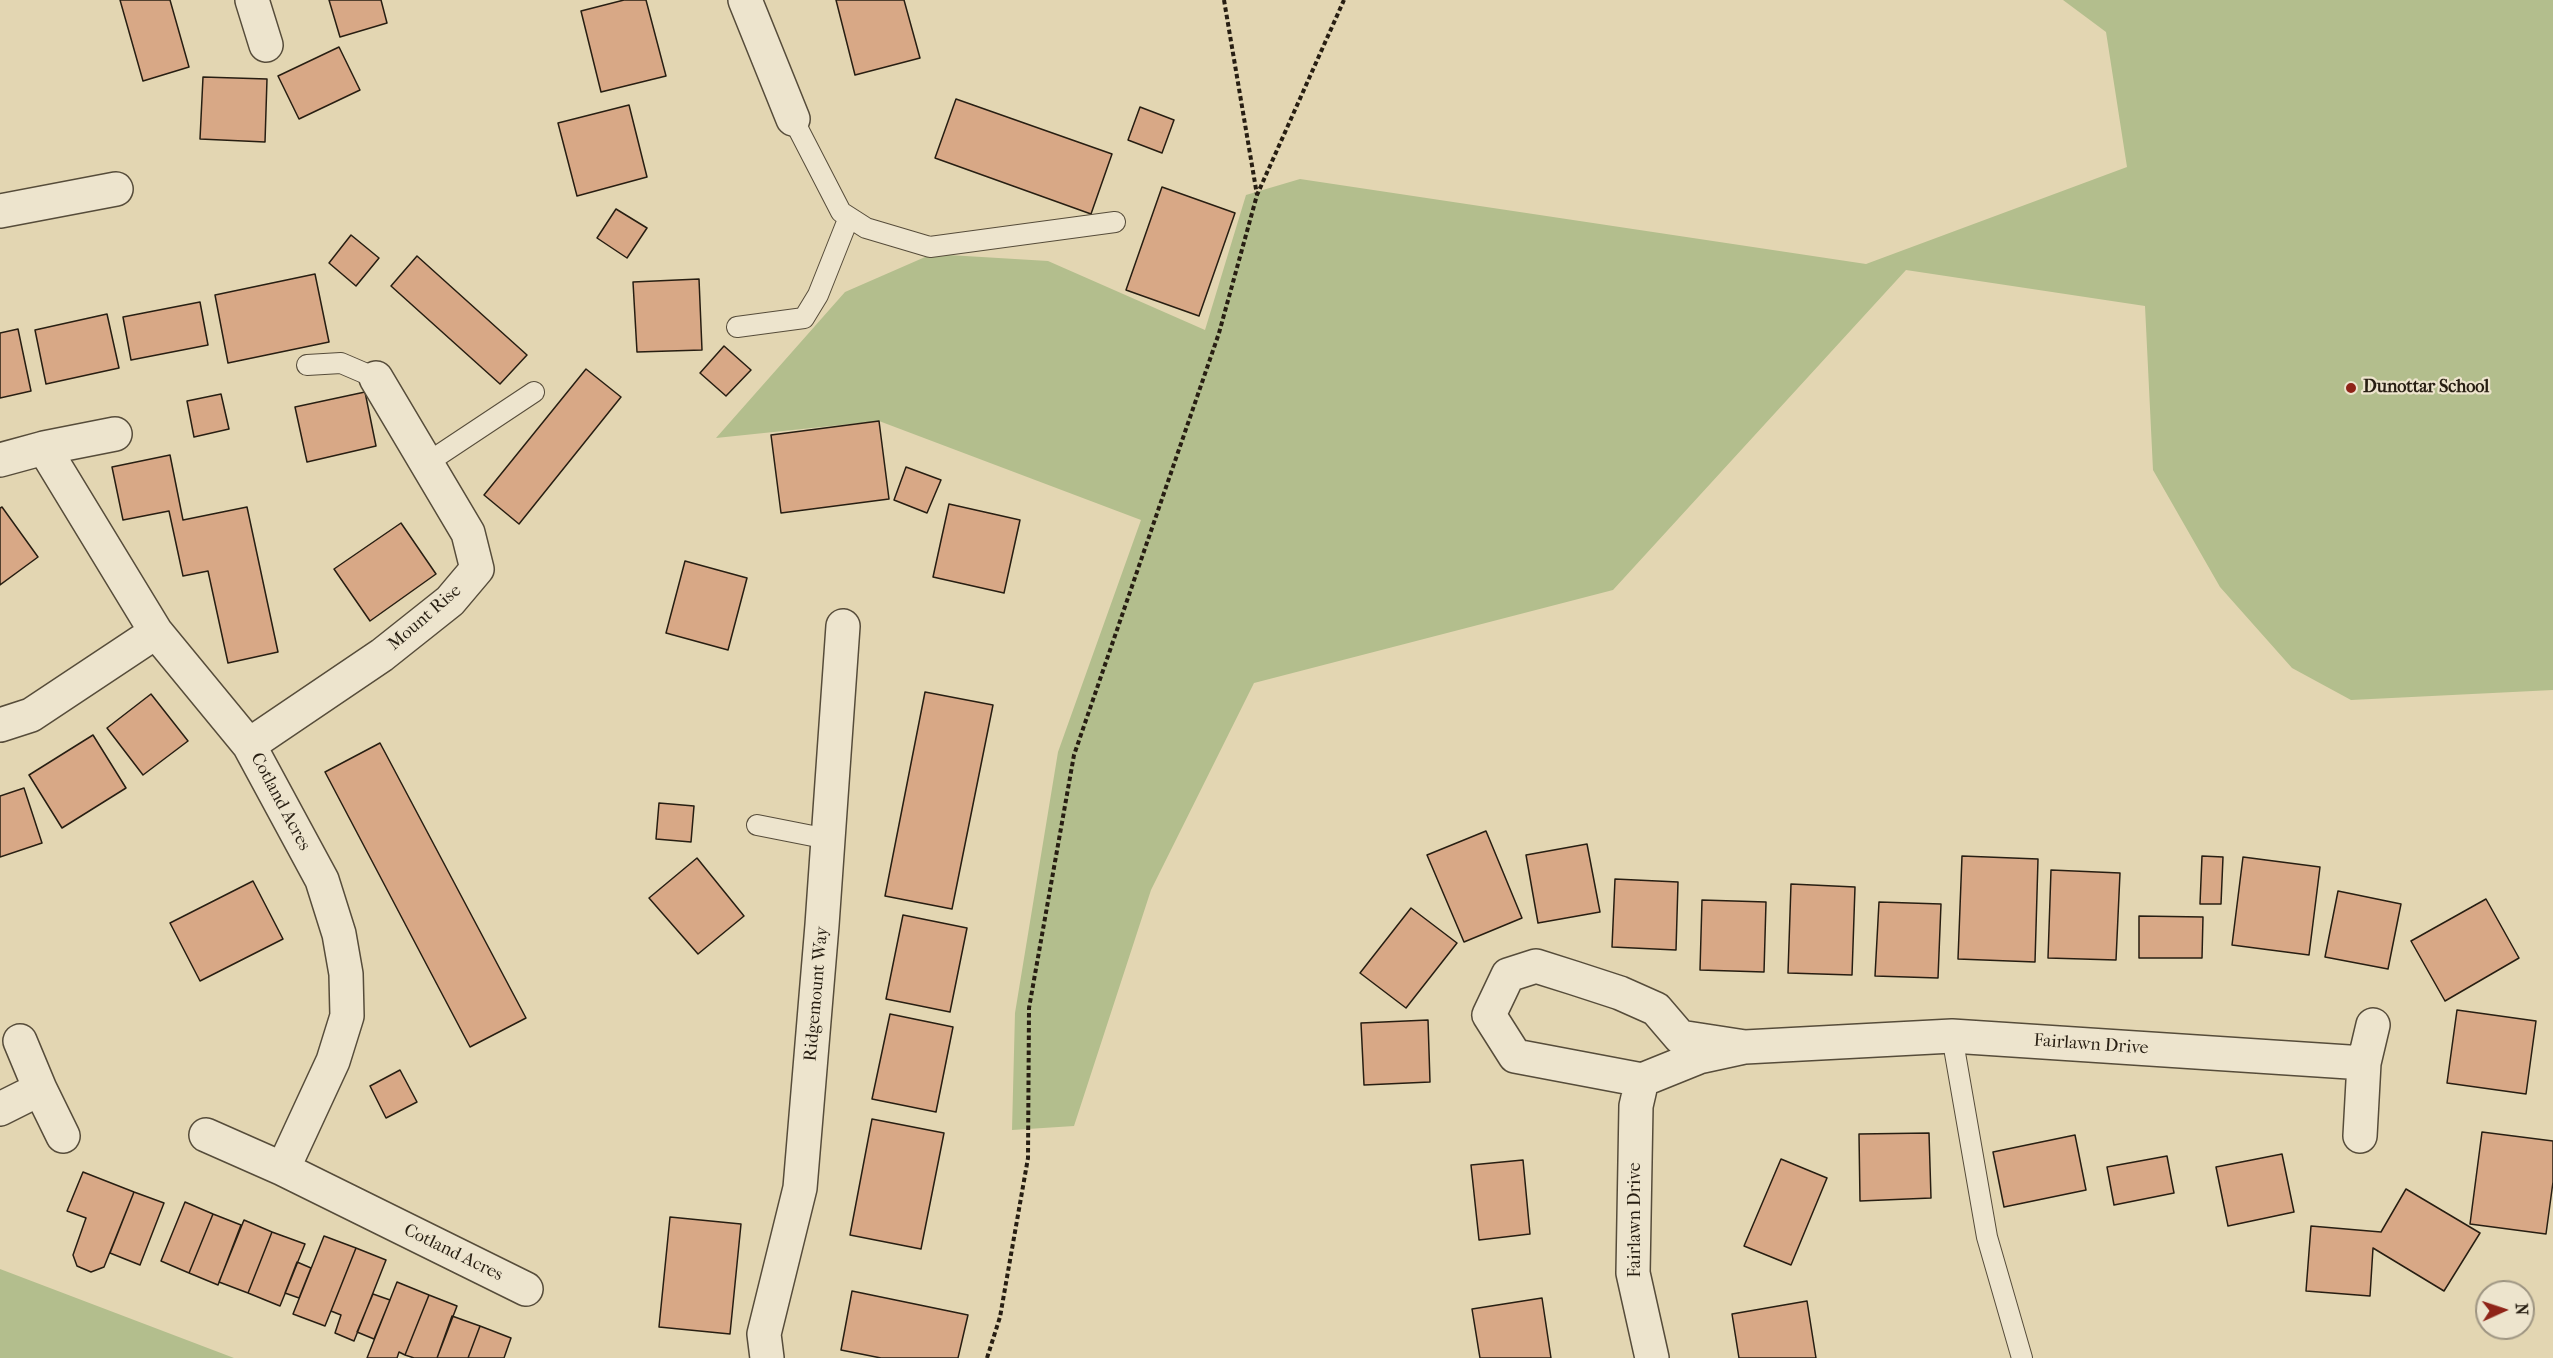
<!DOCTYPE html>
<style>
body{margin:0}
#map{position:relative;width:2553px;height:1358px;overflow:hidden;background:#e3d6b2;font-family:"IM FELL French Canon",serif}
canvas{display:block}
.north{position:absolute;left:2475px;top:1280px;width:60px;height:60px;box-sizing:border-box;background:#ede4cd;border:2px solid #9e9582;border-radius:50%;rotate:87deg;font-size:16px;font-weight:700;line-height:24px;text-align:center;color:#271e12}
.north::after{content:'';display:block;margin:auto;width:21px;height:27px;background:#8f2418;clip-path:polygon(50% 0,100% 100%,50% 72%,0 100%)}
</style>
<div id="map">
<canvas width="2553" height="1358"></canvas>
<div class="north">N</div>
</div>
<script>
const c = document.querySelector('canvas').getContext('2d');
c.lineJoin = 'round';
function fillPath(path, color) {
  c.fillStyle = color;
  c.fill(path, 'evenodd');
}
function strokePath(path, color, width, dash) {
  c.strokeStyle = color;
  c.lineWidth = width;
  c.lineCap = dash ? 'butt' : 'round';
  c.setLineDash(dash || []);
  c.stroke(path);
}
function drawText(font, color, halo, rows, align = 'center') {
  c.font = font + ' "IM FELL French Canon",serif';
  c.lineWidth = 4.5;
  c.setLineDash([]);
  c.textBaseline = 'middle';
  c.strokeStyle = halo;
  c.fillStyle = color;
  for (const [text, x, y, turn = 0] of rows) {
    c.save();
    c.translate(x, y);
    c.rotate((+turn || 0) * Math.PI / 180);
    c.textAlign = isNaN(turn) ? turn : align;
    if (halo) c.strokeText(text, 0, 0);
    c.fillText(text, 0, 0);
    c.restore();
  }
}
const green = new Path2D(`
 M2063,0h490v690l-202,10 -59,-32 -72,-81 -67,-117 -8,-164 -239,-36 -293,320 -359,93 -103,207 -77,236 -62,4 3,-117 43,-261 83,-232 -262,-99 -163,17 129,-146 87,-38 116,7 157,69 41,-135 54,-16 566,85 261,-97 -21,-135z
 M0,1269l234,89h-234z`);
const building = new Path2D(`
 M120,0h50l19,67 -46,14z
 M329,0h52l6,23 -47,14z
 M624,0h22l20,76 -65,16 -20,-81z
 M836,0h68l16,58 -65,17z
 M339,47l21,43 -61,29 -21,-43z
 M203,77l64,2 -2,63 -65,-3z
 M956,99l156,55 -21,60 -156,-56z
 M629,105l18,72 -70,19 -19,-73z
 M1140,107l34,13 -12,33 -34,-13z
 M1162,187l73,26 -36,103 -73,-26z
 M616,209l31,19 -20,30 -30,-20z
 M351,235l28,23 -23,28 -27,-23z
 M417,256l110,99 -27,29 -109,-98z
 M315,274l14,68 -101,21 -13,-68z
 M699,279l3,71 -65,2 -4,-70z
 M200,302l8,43 -77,15 -8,-43z
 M107,314l12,54 -73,16 -11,-54z
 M18,329l13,62 -31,7v-65z
 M724,346l27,24 -25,26 -26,-23z
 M586,369l35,28 -102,127 -35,-29z
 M365,392l11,54 -69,16 -12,-55z
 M221,394l8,35 -35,8 -7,-36z
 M879,421l10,78 -108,14 -10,-78z
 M170,455l13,65 64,-13 31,145 -50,11 -20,-92 -25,5 -14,-65 -46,9 -11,-53z
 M906,467l35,13 -14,33 -33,-13z
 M949,504l71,16 -16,73 -71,-16z
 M2,507l36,50 -38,28v-77z
 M401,523l35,51 -66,47 -36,-52z
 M685,561l62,17 -19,72 -62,-17z
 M925,692l68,13 -41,204 -67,-13z
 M151,694l37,47 -45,34 -36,-47z
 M93,735l33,53 -64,40 -33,-53z
 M380,743l146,275 -56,29 -145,-275z
 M24,788l18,55 -42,14v-61z
 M659,803l35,3 -3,36 -35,-3z
 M1486,831l36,87 -58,24 -37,-87z
 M1587,844l13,68 -62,11 -12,-68z
 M1962,856l76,3 -3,103 -77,-3z
 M2202,856l21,1 -2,47h-21z
 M2243,857l77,10 -11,88 -77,-10z
 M697,858l47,58 -46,38 -49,-56z
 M2051,870l69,3 -4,87 -68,-2z
 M1615,879l63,3 -2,68 -64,-3z
 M253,881l30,58 -83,42 -30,-58z
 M1791,884l64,3 -3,88 -64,-2z
 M2338,891l63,13 -13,65 -63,-12z
 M2486,899l33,59 -74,43 -34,-60z
 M1702,900l64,2 -2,70 -64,-2z
 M1879,902l62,2 -3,74 -63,-2z
 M1411,908l46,35 -51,65 -46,-35z
 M903,915l64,13 -17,84 -64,-13z
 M2139,916l64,1 -1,41h-63z
 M2457,1010l79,11 -10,73 -79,-11z
 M890,1014l63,13 -17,85 -64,-13z
 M1428,1020l2,62 -66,3 -3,-62z
 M400,1070l17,32 -31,16 -16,-32z
 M872,1119l72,14 -23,116 -71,-14z
 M2482,1132l71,9v41l-7,52 -76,-10z
 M1929,1133l2,65 -71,3 -1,-67z
 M2075,1135l11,55 -82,17 -11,-55z
 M2282,1154l12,58 -66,14 -12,-59z
 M2167,1156l7,37 -60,12 -7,-38z
 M1781,1159l46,19 -36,87 -47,-19z
 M1523,1160l7,74 -51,6 -8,-75z
 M83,1172l51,20 -30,75 -13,5 -14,-6 -4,-11 13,-37 -19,-7z
 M2406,1189l74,44 -36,58 -71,-43 -3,48 -64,-5 5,-65 70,6z
 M134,1192l30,11 -24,62 -30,-12z
 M185,1202l28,12 -24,59 -28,-12z
 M213,1214l28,11 -23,60 -29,-12z
 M670,1217l71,7 -11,110 -71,-7z
 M244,1220l28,12 -24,61 -29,-11z
 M272,1232l33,12 -25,62 -32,-13z
 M324,1236l32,12 -31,78 -32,-12z
 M356,1248l30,12 -32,81 -19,-8 6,-18 -10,-4z
 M297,1262l14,6 -12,30 -14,-5z
 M397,1282l32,13 -24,60 -6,-3 -2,6h-30z
 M852,1291l116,24 -10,43h-77l-40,-8z
 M373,1294l17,6 -16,39 -17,-7z
 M429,1295l28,11 -20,52h-23l-9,-3z
 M1542,1298l9,60h-71l-8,-49z
 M1807,1301l9,57h-77l-7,-44z
 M452,1316l28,10 -12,32h-31z
 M480,1326l31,12 -7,20h-36z`);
const path = new Path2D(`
 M1224,0l33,195
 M987,1358l13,-41 28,-159 1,-150 45,-253 145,-422 38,-138 87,-195`);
const service = new Path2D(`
 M793,119l48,93 25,16 64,19 185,-25
 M737,327l67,-9 14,-23 31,-78
 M307,365l34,-2 35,15
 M427,463l107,-71
 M757,825l71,14
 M1952,1036l35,201 35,121`);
const minor = new Path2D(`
 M252,0l14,45
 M745,0l48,119
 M0,211l116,-22
 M44,448l71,-14
 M0,460l44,-12 112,184
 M0,725l31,-10 125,-83 93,113 73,135 17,54 7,40 1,42 -14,45 -50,108 243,120
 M249,745l133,-90 68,-54 27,-32 -9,-36 -92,-155
 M20,1041l20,48
 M1745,1047l-65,-10 -24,-28 -36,-16 -46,-15 -38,-12 -28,9 -19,40 26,41 127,24 57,-23 46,-10 207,-11 412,27 -4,73
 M2364,1063l9,-38
 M1642,1080l-6,26 -3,167 19,85
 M0,1109l40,-20 23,47
 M206,1135l77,34
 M767,1358l-3,-24 36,-146 22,-263 21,-299`);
const markers = [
 [2351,388,6,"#8f2418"]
];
const poiNames = [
 ["Dunottar School",2363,388]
];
const streetNames = [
 ["Mount Rise",425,618,-41],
 ["Cotland Acres",280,802,62],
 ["Ridgemount Way",817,994,-85],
 ["Fairlawn Drive",2091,1045,4],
 ["Fairlawn Drive",1636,1220,-90],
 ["Cotland Acres",453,1253,26]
];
fillPath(green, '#b3be8d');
fillPath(building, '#d8a886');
strokePath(building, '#271e12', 1.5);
strokePath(service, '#564c3a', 22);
strokePath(minor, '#564c3a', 36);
strokePath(path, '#271e12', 4, [4.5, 3]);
strokePath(service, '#ede4cd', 20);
strokePath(minor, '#ede4cd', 33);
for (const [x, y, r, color] of markers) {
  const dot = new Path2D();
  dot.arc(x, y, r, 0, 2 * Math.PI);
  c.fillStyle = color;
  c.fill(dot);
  strokePath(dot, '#ede4cd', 2);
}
drawText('bold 18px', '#271e12', '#ede4cd', poiNames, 'left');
drawText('18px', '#271e12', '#ede4cd', streetNames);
</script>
